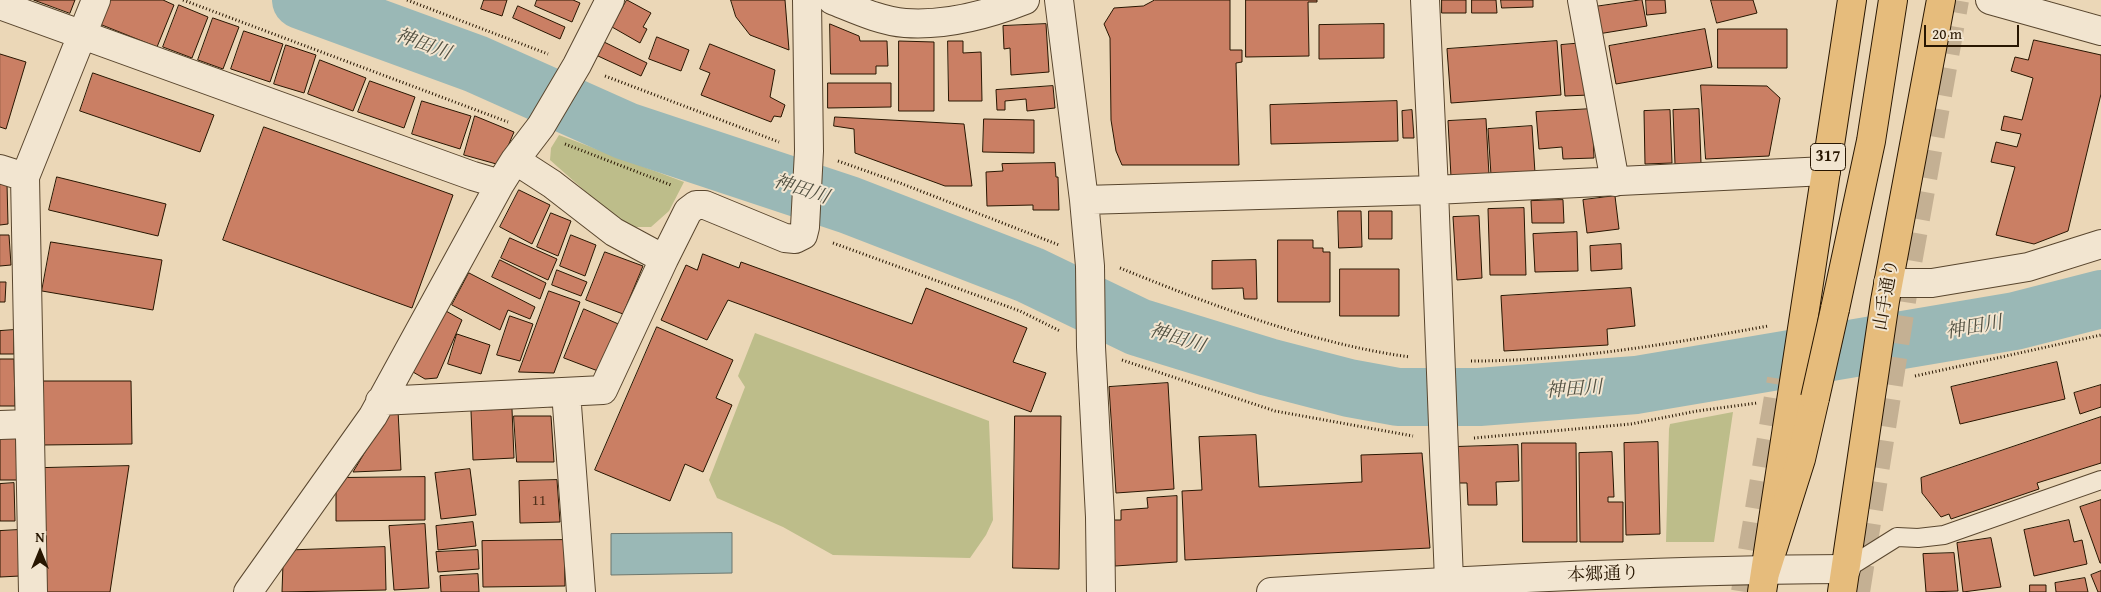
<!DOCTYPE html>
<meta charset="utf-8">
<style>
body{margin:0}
#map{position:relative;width:2101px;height:592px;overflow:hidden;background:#ebd7b7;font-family:"Gentium Book Plus",serif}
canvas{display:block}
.north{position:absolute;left:15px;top:527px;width:50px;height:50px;-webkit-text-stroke:4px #f2e5d0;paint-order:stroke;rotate:0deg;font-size:14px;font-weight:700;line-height:20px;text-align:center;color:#281601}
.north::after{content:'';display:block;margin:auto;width:18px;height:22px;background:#281601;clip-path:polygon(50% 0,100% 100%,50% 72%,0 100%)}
.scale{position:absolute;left:1924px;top:25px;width:95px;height:22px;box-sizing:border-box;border:2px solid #281601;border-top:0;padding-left:6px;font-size:15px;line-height:18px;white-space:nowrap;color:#281601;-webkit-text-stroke:4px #f2e5d0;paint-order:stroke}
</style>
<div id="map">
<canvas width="2101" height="592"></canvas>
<div class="north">N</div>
<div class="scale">20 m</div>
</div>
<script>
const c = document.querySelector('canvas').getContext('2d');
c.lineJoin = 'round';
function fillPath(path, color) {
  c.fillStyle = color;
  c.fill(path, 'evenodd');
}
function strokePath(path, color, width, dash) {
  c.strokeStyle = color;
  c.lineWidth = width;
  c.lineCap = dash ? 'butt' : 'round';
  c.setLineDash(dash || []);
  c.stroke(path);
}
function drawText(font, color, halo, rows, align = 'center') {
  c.font = font + ' "Gentium Book Plus","Noto Serif JP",serif';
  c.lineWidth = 4;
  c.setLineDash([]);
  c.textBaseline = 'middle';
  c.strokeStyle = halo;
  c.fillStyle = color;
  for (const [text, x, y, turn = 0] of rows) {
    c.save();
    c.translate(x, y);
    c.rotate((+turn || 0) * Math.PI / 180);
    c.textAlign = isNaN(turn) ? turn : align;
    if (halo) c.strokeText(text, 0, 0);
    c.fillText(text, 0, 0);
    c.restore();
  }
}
const green = new Path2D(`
 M559,135l125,47 -15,29 -18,16h-19l-29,-20 -53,-47 1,-12z
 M755,333l234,88 4,99 -7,15 -16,23 -137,-3 -50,-28 -66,-29 -8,-18 36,-93 -7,-11z
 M1733,412l-19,130h-48l3,-113 1,-5z`);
const water = new Path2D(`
 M732,533v40l-121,2v-41z`);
const river = new Path2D(`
 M301,0l175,64 150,67 223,74 181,70 108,52 130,40 81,21 49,9h81l157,-12 379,-64 86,-22`);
const building = new Path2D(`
 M34,0h41l-5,13z
 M106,0h57l11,5 -17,42 -60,-24z
 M484,0h23l-5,16 -21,-7z
 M537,0h36l7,3 -8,19 -37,-16z
 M627,0l24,13 -8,14 4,2 -7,14 -28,-16z
 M731,0h54l4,50 -39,-15 -14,-18z
 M1155,0h75v50h12v12l-6,1 3,102h-117l-6,-14 -5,-31 -1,-82 -6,-14 10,-16 29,-2z
 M1246,0h71v2h-9l1,54 -63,1z
 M1442,0h24v13h-24z
 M1472,0h24l1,13h-25z
 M1501,0h32v7l-31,1z
 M1642,0l5,26 -49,8 -4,-27z
 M1646,0h19l1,13 -19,2z
 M1711,0h42l4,13 -40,10z
 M179,5l29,12 -16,41 -29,-11z
 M518,6l47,21 -5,12 -47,-21z
 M213,18l26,9 -16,42 -25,-9z
 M830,24l29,12 1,5h27l1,25h-12v8h-45z
 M1046,24l3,48 -38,3 -1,-27 -6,1 -1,-23z
 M1384,24v34l-65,1v-34z
 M1705,29l7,38 -96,17 -7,-38z
 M1718,29h69v39h-69z
 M244,31l39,13 -13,38 -39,-13z
 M657,37l32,13 -8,21 -32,-12z
 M2034,40l67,15v39l-33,137 -34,13 -38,-9 19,-68 -24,-5 5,-20 21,5 4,-13 -20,-4 3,-14 18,4 11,-42 -22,-7 4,-14 13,3z
 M899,41l35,1v69h-35z
 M948,41h15v12l18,-1 1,49h-33z
 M1557,41l4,54 -110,8 -4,-54z
 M604,42l43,21 -6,13 -43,-20z
 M1584,43l5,52 -24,1 -4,-51z
 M710,44l65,26 -5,27 15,8 -4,12 -7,-1 -3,6 -70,-27 9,-22 -10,-4z
 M286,45l30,10 -12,38 -30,-9z
 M0,54l26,8 -20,67 -6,-2z
 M320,60l46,18 -13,33 -45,-17z
 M93,73l121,42 -14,37 -120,-41z
 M370,81l45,16 -11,31 -46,-16z
 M828,83h63v24l-63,1z
 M1701,85l66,1 13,12 -11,58 -63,3z
 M1053,86l2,22 -28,3 -1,-12 -21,2v9h-8l-1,-20z
 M422,101l49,15 -11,33 -48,-15z
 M1397,101l1,40 -127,3 -1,-39z
 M1592,109l2,49 -31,1 -1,-12 -23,2 -3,-37z
 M1699,109l2,54 -26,1 -2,-54z
 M1412,110l2,28h-11l-1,-27z
 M1670,110l2,53 -27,1 -1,-53z
 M475,116l39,16 -14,33 -36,-10z
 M835,117l129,7 8,62h-27l-90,-33 -1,-24 -20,-3z
 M984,119l50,1v33l-51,-1z
 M1486,119l3,56 -38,2 -3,-56z
 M1532,126l3,47 -44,2 -3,-46z
 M264,127l189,68 -41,113 -189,-68z
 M1055,163l1,14h2l1,33h-26v-5l-46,1 -1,-34 17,-1 -1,-7z
 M57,177l109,27 -8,32 -109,-26z
 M0,184h7l1,40 -8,1z
 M519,190l31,15 -18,39 -32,-17z
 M1615,196l4,33 -32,4 -4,-33z
 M1563,200l1,23h-32l-1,-22z
 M1524,208l2,67h-36l-2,-66z
 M1338,211h23l1,36 -23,1z
 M1369,211h23v28h-23z
 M551,213l20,8 -13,35 -21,-9z
 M1479,216l3,62 -25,2 -4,-63z
 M1577,232l1,39 -43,1 -2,-38z
 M0,235h9l2,30 -11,1z
 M571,235l25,10 -11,31 -25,-10z
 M510,238l47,21 -9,21 -47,-22z
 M1278,240h35v8h10v4h7v50h-52z
 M51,242l111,18 -9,50 -111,-19z
 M1621,244l1,25 -31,2 -1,-25z
 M605,252l38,14 -20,48 -37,-14z
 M703,254l36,14 2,-6 171,62 14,-36 101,40 -14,34 33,11 -15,39 -303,-112 -21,40 -46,-20 25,-55 11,5z
 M500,260l46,23 -6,16 -48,-22z
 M1256,260l1,39h-13l-1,-11 -31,1v-28z
 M1340,269h59v47h-59z
 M557,270l30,12 -6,14 -29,-11z
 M469,273l66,34 -5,12 -22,-9 -8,20 -48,-25z
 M0,282h6l-1,20h-5z
 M1631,288l4,38 -28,3 1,16 -104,6 -3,-55z
 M549,291l31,11 -26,71 -35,-1z
 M584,309l39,17 -25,45 -34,-13z
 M446,311l16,9 -25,58 -12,1 -12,-7z
 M510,316l23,8 -13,37 -23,-6z
 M657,327l76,33 -17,38 16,7 -29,67 -18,-8 -15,37 -75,-31z
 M14,330v24h-14v-23z
 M457,334l33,11 -9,29 -33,-10z
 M0,359h14l1,47h-15z
 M2057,362l8,37 -105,25 -9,-37z
 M41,381h90l1,63 -90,1z
 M1168,383l6,106 -58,4 -7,-106z
 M2101,385v22l-21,7 -6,-21z
 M512,409l2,49 -41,2 -2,-49z
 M398,410l3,60 -48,2 36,-60z
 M514,416h37l3,46h-37z
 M1015,416h46l-2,153 -46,-1z
 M2101,417v46l-64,20 2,6 -88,30 -2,-5 -8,3 -19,-24 -1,-15z
 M1256,435l3,52 103,-5 -1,-27 61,-2 8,95 -245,12 -3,-69 20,-1 -3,-53z
 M16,438l1,42h-17v-41z
 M1658,442l2,92 -34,1 -2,-92z
 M1522,443h54l1,99h-54z
 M1518,445l1,36 -23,1 1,23h-29l-1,-22h-12l-1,-36z
 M1612,452l2,45h-6v5h15v40h-43l-1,-89z
 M129,466l-19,126h-65l-2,-124z
 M470,469l6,46 -35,4 -6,-46z
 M425,477v43l-89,1v-43z
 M557,480l3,42 -40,1 -1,-42z
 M14,483l1,38h-15v-37z
 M1177,496v66l-62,4 -3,-46h9v-10l27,-2 -1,-10z
 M2101,500v63h-1l-20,-56z
 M2069,520l5,22 8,-2 5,24 -53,12 -10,-46z
 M473,522l3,24 -38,4 -2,-24z
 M425,524l4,64 -35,2 -5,-64z
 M18,530l2,46 -20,1v-46z
 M1991,538l10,49 -38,5 -6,-49z
 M564,540l1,46 -82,1 -1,-46z
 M385,547l1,43 -104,2 1,-29 13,-13z
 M478,550l1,19 -41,3 -2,-20z
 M1954,553l4,38 -32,1 -3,-38z
 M2101,571v21h-3l-7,-17z
 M478,574l1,18h-38l-1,-16z
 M2085,578l3,14h-32l-1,-9z
 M2030,585h16v7h-16z`);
const motorwayTunnel = new Path2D(`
 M1745,592l36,-213
 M1856,592l52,-329 47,-263`);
const path = new Path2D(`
 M183,0l325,122
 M407,0l141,54
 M605,76l174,66
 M565,144l106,41
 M838,161l62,22 159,62
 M833,243l187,68 40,20
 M1120,268c91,37 193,76 290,89
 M1122,360l153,51 138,25
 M1471,361c101,0 198,-17 297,-35
 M1915,376l186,-41
 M1474,438l157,-14 66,-13 60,-8`);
const service = new Path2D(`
 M1846,569l51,-32 21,1 26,-3 157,-55`);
const minor = new Path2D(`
 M832,0c23,9 48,21 73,23 42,3 82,-8 120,-23
 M1059,0l25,200 6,66 1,81 9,170 1,75
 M1425,0l9,190 392,-19
 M1582,0l33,182
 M1990,0l111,31
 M0,5l473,171 27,8
 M515,160l37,24 62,48 50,27
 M0,169l25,8
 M1084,200l350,-10 15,391
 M1888,283h44l96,-16 73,-23
 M566,392l15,200
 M380,401l223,-11 61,-131 24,-48 8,-6h9l80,33 10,1 8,-4 2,-8 4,-76 -2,-151
 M0,425l29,-1
 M33,592l-8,-415 71,-177
 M248,592l125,-176 127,-232 15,-24 26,-34 36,-61 33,-65`);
const tertiary = new Path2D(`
 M1271,592c191,-12 383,-22 575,-23`);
const primary = new Path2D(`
 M1762,592l90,-592
 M1842,592l43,-291 56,-301`);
const motorway = new Path2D(`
 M1835,309l36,-168 22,-141
 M1766,570l35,-111 14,-61`);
const motorwayBridge = new Path2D(`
 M1815,398l20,-89`);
const numberNames = [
 ["11",539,501]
];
const shields = [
 [1828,157,35]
];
const shieldNames = [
 ["317",1828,157]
];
const streetNames = [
 ["山手通り",1887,295,-80],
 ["本郷通り",1603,575,-2]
];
const waterNames = [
 ["神田川",423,45,20],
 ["神田川",801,190,18],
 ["神田川",1974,328,-10],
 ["神田川",1177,339,17],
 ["神田川",1574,390,-4]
];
fillPath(green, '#bdbd8a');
fillPath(water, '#9ab8b6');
strokePath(water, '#6c776e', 1);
strokePath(river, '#9ab8b6', 58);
fillPath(building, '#ca7f64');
strokePath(building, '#281601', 1);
strokePath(motorwayTunnel, '#c4b093', 28, [28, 14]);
strokePath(service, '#59462e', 20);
strokePath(minor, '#59462e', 30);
strokePath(tertiary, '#59462e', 30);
strokePath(primary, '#281601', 30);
strokePath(motorway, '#281601', 30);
strokePath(path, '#281601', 3, [1, 2.5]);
strokePath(service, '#f2e5d0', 18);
strokePath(minor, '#f2e5d0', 28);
strokePath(tertiary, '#f2e5d0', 28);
strokePath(primary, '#e6bc7c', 28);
strokePath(motorway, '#e6bc7c', 28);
strokePath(motorwayBridge, '#281601', 30, []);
strokePath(motorwayBridge, '#e6bc7c', 28);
drawText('15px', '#50301a', null, numberNames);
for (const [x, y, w] of shields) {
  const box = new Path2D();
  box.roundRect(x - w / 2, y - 13.5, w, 27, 4);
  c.fillStyle = '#f2e5d0';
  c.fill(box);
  strokePath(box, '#281601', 1);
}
drawText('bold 16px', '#281601', null, shieldNames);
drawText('18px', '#281601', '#f2e5d0', streetNames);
drawText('italic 19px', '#504f40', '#f2e5d0', waterNames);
</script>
